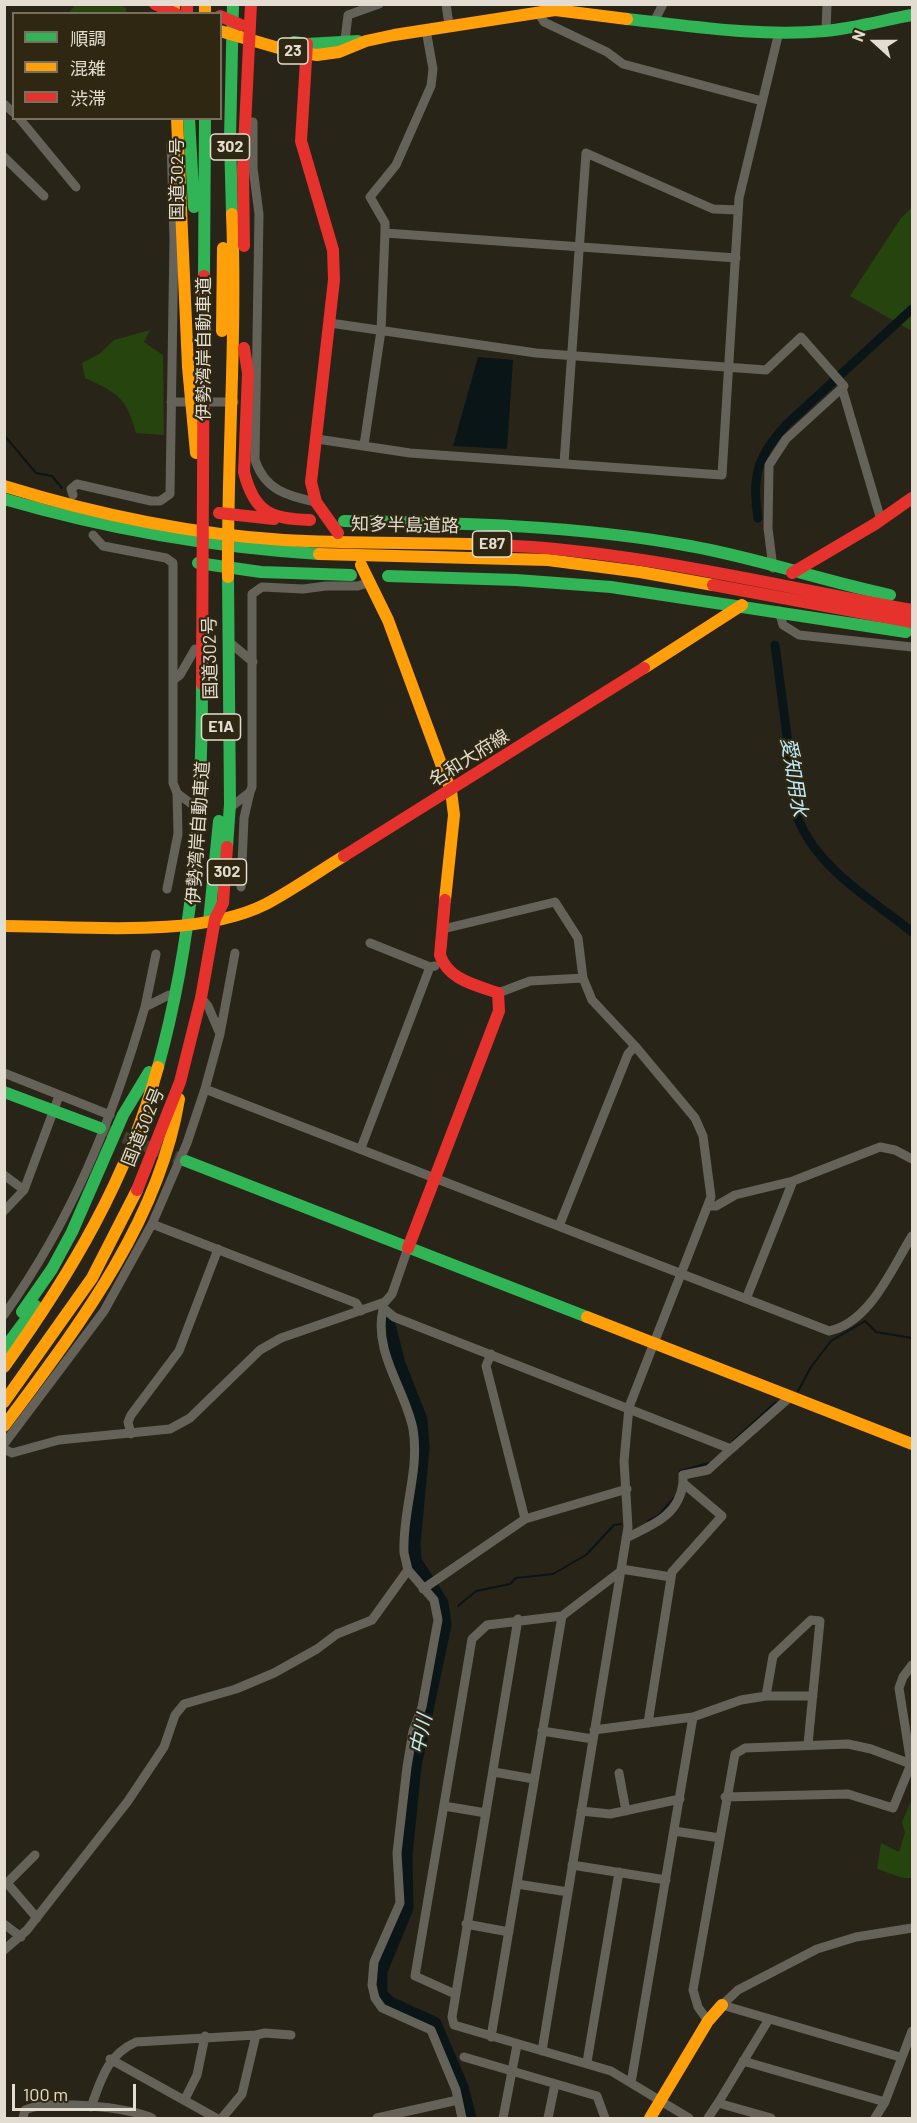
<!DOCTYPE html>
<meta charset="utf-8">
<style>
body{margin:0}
#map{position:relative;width:917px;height:2123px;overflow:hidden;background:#292418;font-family:Barlow,"Noto Sans JP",sans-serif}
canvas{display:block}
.frame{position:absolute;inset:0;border:6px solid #e2ddd0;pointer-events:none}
.legend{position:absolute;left:12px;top:12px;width:210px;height:108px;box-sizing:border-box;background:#2f2712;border:2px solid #77705e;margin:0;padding:8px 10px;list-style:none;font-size:18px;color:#e2ddd0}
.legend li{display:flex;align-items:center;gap:12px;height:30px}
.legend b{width:30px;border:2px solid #77705e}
.north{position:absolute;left:845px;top:12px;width:60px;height:60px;-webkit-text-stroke:4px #2f2712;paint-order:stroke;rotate:291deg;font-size:16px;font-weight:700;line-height:24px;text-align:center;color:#e2ddd0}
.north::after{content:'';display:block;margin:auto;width:21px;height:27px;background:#e2ddd0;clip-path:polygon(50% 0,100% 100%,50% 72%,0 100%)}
.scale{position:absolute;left:12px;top:2084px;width:124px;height:27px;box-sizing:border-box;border:3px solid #e2ddd0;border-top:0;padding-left:8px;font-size:18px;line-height:21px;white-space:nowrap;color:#e2ddd0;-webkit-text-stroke:4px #2f2712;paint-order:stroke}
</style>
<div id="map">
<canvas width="917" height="2123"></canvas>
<div class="frame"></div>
<ul class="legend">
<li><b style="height:8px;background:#30b455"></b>順調</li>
<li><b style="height:8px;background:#ff9f0a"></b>混雑</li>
<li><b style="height:8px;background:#e5322d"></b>渋滞</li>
</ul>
<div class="north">N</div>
<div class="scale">100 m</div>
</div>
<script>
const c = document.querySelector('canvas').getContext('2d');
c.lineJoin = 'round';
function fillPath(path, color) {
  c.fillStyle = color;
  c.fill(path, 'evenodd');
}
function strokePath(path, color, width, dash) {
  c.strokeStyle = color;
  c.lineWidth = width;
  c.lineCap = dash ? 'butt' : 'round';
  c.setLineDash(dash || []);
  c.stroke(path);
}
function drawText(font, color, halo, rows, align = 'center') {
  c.font = font + ' Barlow,"Noto Sans JP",sans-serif';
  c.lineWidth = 4.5;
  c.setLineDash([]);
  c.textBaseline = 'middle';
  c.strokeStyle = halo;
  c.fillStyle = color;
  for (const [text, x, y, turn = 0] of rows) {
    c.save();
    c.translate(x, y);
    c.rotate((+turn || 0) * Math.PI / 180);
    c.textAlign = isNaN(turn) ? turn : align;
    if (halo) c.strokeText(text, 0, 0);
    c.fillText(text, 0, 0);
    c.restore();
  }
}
const green = new Path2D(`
 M76,5h44l6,3v5h-58z
 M912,207v124l-62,-35 51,-78z
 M150,330l-6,12 19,13 1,80 -28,-2c-10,-36 -18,-40 -51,-55l-3,-15 17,-9 15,-14z
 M912,1799v79h-9l-26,-9 4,-26 18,9 6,-19 -3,-11z`);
const water = new Path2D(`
 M478,357l35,3 -6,89 -54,-3z`);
const stream = new Path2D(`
 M4,435l32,38 16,3 10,12
 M798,1391l13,-24 20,-26 34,-20 11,11 36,6
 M733,1441l43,-39
 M680,1473v-2l29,-8
 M648,1521l10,-5 16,-18
 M458,1606l18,-15 34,-7 6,-6 37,-4 33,-19 28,-30 7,-1`);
const canal = new Path2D(`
 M758,518c-7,-42 0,-63 29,-94l125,-115
 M775,645l23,174c21,51 73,80 114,113`);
const river = new Path2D(`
 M387,1321l11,43 22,56 2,28 -9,96 1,17 27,42 3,22 -30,141 -9,89 1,53 -26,63v24l10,9 44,20 27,63 8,31`);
const secondaryTunnel = new Path2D(`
 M107,1131l79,30`);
const street = new Path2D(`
 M446,4l3,21
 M538,12l6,10 63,30 16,12 139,37
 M654,22l9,-18
 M826,31l1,-27
 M345,40l3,-25 31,-11
 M4,104l10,9
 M19,118l57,69
 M253,122v46l6,46 -4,246c10,30 32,36 61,42
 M4,157l40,39
 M385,233l351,25
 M330,323l206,30 230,17 35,-33 43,49
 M171,402h63
 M317,439l93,14 312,22 17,-277 40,-166
 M364,445l17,-114 4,-98v-10l-15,-26 26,-32 35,-79 2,-17 -7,-39
 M564,463l22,-310 127,56 25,1
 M73,495l-2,-6 6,-5 74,17h9l10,-7 4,-255 -3,-95
 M93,535l10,11 63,12 7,5v220l4,10 17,13
 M773,568l-5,-40 1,-63 17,-26 56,-51 39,132
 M779,611l4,14 16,10 113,12
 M228,641l25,21
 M173,680l7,-5 15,-26
 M231,807l19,-15 2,-5v-193l10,-7 41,2 23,-3h32l12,-4
 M241,887l3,-69 6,-26
 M167,889l11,-55 -1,-41
 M443,929l112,-27 23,36 5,40 9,22 43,46 60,72 8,18 8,61 -82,210 -5,54 4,66 -86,524
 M370,943l60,24 5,-1
 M498,993l32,-12 53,-3
 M145,1007l11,-53
 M220,1034l15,-81
 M4,1073l106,42
 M205,1089l624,242c41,-8 63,-63 83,-95
 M361,1148l69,-181
 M4,1175l20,15
 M708,1206h8l19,-11 58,-14 87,-34 15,3 17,9
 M4,1211l20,-21 35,-94
 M152,1224l204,79 5,8
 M559,1226l69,-172 7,-8
 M746,1299l47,-118
 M382,1307l12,10 337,132 59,-52
 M383,1309c-10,43 22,80 30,120 7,42 -11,82 -9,124l4,17 26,30 4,20 -16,87 -9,24 -6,36 -10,86 3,50 -26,59 -2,23 3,13 7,10 49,22 25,60 6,28
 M4,1315c69,-97 108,-195 141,-308l24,-12
 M491,1354l-5,12 39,153
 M131,1434l-3,-12 3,-7 48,-64 39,-102
 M4,1444l100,-133 48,-87 35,-81 18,-54 15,-55 -12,-28 -7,-8
 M4,1449l8,4 47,-13 111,-11 20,-11 70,-68 21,-12 104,-36 7,-8 16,-46
 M683,1483v-8l25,-5 23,-21
 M626,1538c26,-13 53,-22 57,-55l39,33 -50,56 -24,151
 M621,1569l50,8
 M423,1589l102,-70 102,-30
 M518,1619l-66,398 2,8 157,46 78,47
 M766,1696h47
 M594,1730l99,-13 48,-17 25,-4 7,-40 38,-36 9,1 -12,123
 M542,1731l51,8
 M494,1772l40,7
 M619,1773l7,38
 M725,1797l123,-3 45,14 18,-44 -12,-76 4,-11 9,-12
 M444,1806l42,7
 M581,1811l29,3 70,-15
 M674,1831l46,7
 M35,1855l-28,28 30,35
 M572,1865l94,15
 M517,1884l51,8
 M4,1924l17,13
 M466,1924l43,8
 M4,1950l23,-20 101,-129 36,-54 11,-32 9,-11 52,-15 38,-16 43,-24 20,-15 35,-14 36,-50
 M455,1994l-40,-18 57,-337 15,-14 75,-9 59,-45
 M769,2019l-51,84 53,15
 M708,2021l-10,-14 -5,-17 42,-236 10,-6 103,-4 23,5 40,15
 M256,2035l9,-2 26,2
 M491,2037l71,-421
 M464,2057l133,39 8,22
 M900,2057l-178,-52 16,-15 79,-41 39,-12 56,-9
 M110,2059l106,59
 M743,2061l142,41
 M587,2062l32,-190
 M631,2083l62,-366
 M185,2099l12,-24 8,-39
 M91,2107c10,-27 16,-52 45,-65l120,-7 -14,59 -20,24
 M23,2118l2,-8c24,-11 102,-3 127,8
 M377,2118l81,-18
 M503,2118l14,-73
 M548,2118l7,-34
 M708,2118l10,-15
 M875,2118l10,-16 27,-71`);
const fast = new Path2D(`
 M627,19c65,7 132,18 198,12 29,-3 59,-11 87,-16
 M294,42l13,2 51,-3
 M189,118l5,89
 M232,214l-2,-75 3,-135
 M204,276l1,-158
 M4,499c103,30 207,48 315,55
 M344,521c116,2 232,4 346,25 68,12 133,35 200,49
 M198,563l63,9 90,3
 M388,576l128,4 95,7 295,45
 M227,847l3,-43 -2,-227
 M209,921l10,-100
 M158,1067c35,-128 44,-250 44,-383
 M4,1092l96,36
 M186,1161l401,156
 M22,1312l30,-43 20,-37 51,-117 26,-43
 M4,1349l32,-43`);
const slow = new Path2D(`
 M174,4v10
 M205,4v10
 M220,31l69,20 28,4 22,-3 27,-11 28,-6 161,-25 72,9
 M177,118l11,249 8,86
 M222,331l1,-83
 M4,486c91,28 185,48 280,54 71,4 143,2 214,5
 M319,554l229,6 92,12 73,13
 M361,565l27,55 63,171 3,24 -9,85
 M228,577c-1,-121 9,-242 4,-363
 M644,668l98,-63
 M4,926c77,0 193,13 262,-22 26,-14 52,-32 78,-48
 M587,1317l325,127
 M4,1367c66,-92 124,-189 154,-300
 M4,1402l88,-124 45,-88
 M4,1426c73,-98 155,-204 175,-327
 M650,2118l58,-97 14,-16`);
const jam = new Path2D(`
 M155,4l21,10
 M187,4v10
 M220,16l21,9
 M307,44l-6,97 32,109 1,30 -23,202 5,20 22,31
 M244,246l-1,-78 8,-164
 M244,348l4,25 -4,99c10,40 26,47 66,48
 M219,513l55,6
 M498,545c140,6 276,41 414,65
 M792,573l83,-49 37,-26
 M713,585l199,37
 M202,684l2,-408
 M344,856l300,-188
 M137,1190l43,-108 21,-84 14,-79 8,-16 4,-56
 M408,1248l91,-237 -1,-18c-22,-8 -50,-13 -58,-38l5,-55`);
const shields = [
 [293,51,30],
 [230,147,39],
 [492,544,39],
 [221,727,39],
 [227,872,39]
];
const shieldNames = [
 ["23",293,51],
 ["302",230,147],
 ["E87",492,544],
 ["E1A",221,727],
 ["302",227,872]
];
const streetNames = [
 ["国道302号",177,179,-90],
 ["伊勢湾岸自動車道",204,349,-90],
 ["知多半島道路",405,525,1],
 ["国道302号",210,658,-91],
 ["名和大府線",469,758,-32],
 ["伊勢湾岸自動車道",198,833,-86],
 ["国道302号",143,1127,-68]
];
const waterNames = [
 ["愛知用水",794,777,81],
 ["中川",421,1734,-78]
];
fillPath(green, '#26440e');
fillPath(water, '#0a1518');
strokePath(stream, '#0a1518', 2);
strokePath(canal, '#0a1518', 9);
strokePath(river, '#0a1518', 15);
strokePath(secondaryTunnel, '#454034', 12, [12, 6]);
strokePath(street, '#656259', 9);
strokePath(fast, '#30b455', 12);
strokePath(slow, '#ff9f0a', 12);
strokePath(jam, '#e5322d', 12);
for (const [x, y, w] of shields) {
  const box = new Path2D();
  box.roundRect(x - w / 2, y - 13, w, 26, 4.5);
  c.fillStyle = '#2f2712';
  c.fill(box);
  strokePath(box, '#e2ddd0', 1.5);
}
drawText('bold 16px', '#e2ddd0', null, shieldNames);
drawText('18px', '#e2ddd0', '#2f2712', streetNames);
drawText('italic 20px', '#bcecfb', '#2f2712', waterNames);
</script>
